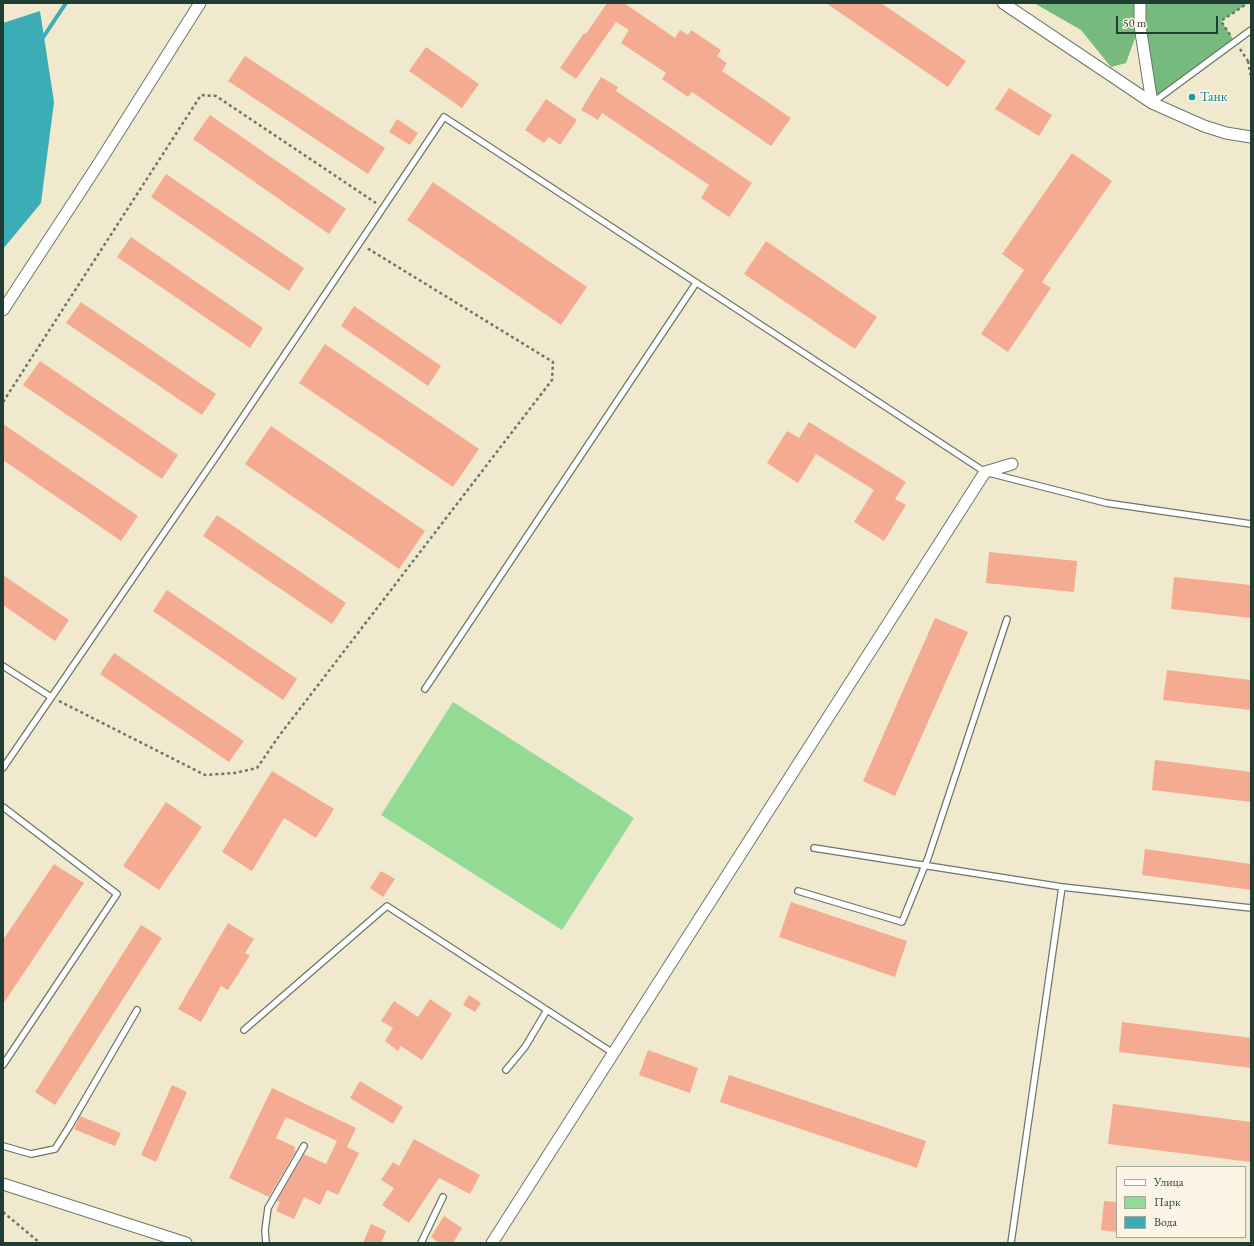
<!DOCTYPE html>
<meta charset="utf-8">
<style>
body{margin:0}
#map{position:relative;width:1254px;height:1246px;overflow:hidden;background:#f0e9ce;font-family:"EB Garamond",serif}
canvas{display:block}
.frame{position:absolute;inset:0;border:4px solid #1f3d34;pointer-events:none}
.legend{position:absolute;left:1116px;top:1166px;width:130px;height:72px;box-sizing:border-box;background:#fcf5e5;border:1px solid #a4ab9e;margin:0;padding:5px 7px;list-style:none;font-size:12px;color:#1f3d34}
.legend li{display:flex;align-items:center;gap:8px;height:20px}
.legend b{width:20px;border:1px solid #a4ab9e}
.scale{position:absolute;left:1116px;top:16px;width:102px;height:18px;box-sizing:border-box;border:2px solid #1f3d34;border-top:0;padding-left:5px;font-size:12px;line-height:14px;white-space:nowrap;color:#1f3d34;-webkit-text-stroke:3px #fcf5e5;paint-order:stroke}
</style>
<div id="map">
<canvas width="1254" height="1246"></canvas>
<div class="frame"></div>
<ul class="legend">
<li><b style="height:5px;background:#fff"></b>Улица</li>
<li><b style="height:11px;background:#93da94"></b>Парк</li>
<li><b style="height:11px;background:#3cadb7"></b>Вода</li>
</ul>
<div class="scale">50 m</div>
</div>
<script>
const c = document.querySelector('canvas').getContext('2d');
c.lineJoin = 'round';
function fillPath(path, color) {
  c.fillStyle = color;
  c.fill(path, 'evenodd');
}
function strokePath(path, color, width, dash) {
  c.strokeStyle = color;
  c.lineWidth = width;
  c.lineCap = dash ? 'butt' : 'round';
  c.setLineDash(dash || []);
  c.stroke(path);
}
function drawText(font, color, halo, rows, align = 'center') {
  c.font = font + ' "EB Garamond",serif';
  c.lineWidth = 3;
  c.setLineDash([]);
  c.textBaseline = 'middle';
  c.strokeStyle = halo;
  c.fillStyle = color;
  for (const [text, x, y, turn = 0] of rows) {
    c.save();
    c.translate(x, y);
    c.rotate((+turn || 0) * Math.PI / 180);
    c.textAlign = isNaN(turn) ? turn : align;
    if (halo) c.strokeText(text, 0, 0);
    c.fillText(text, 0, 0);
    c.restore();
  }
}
const green = new Path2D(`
 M453,702l181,116 -72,112 -181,-115z`);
const forest = new Path2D(`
 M1034,3h214l-27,18 14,21 -83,61 -13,-76 -13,36 -15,4 -30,-37z`);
const water = new Path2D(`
 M40,11l14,91 -13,101 -38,46v-226z`);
const stream = new Path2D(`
 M42,39l24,-36`);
const building = new Path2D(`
 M607,3h17l51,35 5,-8 8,5 3,-5 30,20 -4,6 10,7 -5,8 69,47 -20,28 -79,-54 -4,5 -26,-18 4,-6 -45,-30 8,-13 -13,-8 -40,57 -16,-11 24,-35 2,1z
 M826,3h55l85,58 -18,26z
 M426,47l53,37 -17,24 -53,-37z
 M245,56l140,92 -17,26 -140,-93z
 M601,77l17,10 -2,4 136,92 -23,34 -28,-19 8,-13 -107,-72 -4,7 -17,-10z
 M1009,88l43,27 -13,21 -44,-27z
 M546,99l31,21 -17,25 -11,-8 -5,6 -19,-13z
 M210,115l136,94 -17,25 -136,-95z
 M397,119l21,14 -8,12 -21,-13z
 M1072,153l40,28 -70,101 9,6 -43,64 -27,-18 43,-64 -22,-16z
 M166,174l138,94 -15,23 -138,-94z
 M433,182l154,105 -26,38 -154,-105z
 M131,237l132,91 -13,20 -133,-91z
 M766,241l111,76 -22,32 -111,-75z
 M81,302l135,92 -14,21 -136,-92z
 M354,306l87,60 -13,20 -87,-60z
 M325,344l154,105 -26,38 -154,-104z
 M40,361l138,94 -16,24 -139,-94z
 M809,422l97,60 -11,17 11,6 -22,36 -30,-19 20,-32 -58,-36 -18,29 -31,-20 20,-32 12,7z
 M3,424l135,92 -17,25 -118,-81z
 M271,426l154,105 -26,38 -154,-105z
 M217,515l129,88 -14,21 -129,-88z
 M989,552l88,9 -3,31 -88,-9z
 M3,575l66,45 -14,21 -52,-36z
 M1174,577l77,8v33l-80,-9z
 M167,590l130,89 -14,21 -130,-89z
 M935,618l33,14 -73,164 -32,-15z
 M114,653l130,88 -15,21 -129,-88z
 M1167,670l84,10v30l-88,-10z
 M1155,760l96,12v30l-99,-12z
 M272,771l62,38 -18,29 -32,-20 -32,53 -30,-19z
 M166,802l36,25 -43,63 -36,-24z
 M1145,849l106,15v26l-109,-15z
 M54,864l30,19 -81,121v-64z
 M381,871l14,8 -12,18 -13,-9z
 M791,902l116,39 -12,36 -116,-40z
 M228,923l26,16 -9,14 5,2 -22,35 -7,-4 -20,36 -23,-13z
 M141,925l21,13 -107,167 -20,-13z
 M469,995l12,8 -6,9 -12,-7z
 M430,999l22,15 -30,46 -21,-14 -3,5 -13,-10 8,-13 -12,-7 13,-20 24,16z
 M1122,1022l129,16v30l-132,-16z
 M648,1050l50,18 -8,25 -51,-18z
 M729,1075l197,66 -9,27 -197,-66z
 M360,1081l43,26 -10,17 -43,-26z
 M172,1085l15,7 -31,70 -15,-7z
 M272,1088l84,40 -9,19 12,6 -21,42 -11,-5 -7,15 -16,-8 -10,22 -18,-8 4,-9 -3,-1 27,-47 22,10 11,-23 -51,-24 -10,21 19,9 -1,3 2,1 -27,46 -40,-19z
 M1113,1104l138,18v40l-143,-18z
 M80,1116l41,17 -6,13 -41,-17z
 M414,1139l66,36 -10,19 -31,-16 -30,45 -27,-18 12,-17 -13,-8 12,-18 6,4z
 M1104,1201l13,1v30l-16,-2z
 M444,1216l18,12 -9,15h-14l-8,-6z
 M371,1224l15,7 -5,12h-18z`);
const path = new Path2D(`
 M1230,35l-9,-14 27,-18
 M1240,49l8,12 3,-2
 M1248,61l3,16
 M3,402l198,-307 15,1 160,107
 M59,701l146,74 30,-2 22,-5 22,-32 273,-356 1,-18 -186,-114
 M3,1212l37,31`);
const lane = new Path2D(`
 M1152,103l99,-73
 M3,666l48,31
 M425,689l271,-406
 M3,768l215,-314 226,-337 541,355 121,31 145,21
 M3,807l114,87 -114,171
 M814,848l248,39 -51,356
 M1062,887l189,21
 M798,891l104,31 26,-64 79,-239
 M244,1030l143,-124 226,147
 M506,1070l19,-23 22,-37
 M3,1146l28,8 24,-5 14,-22 68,-117
 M266,1243l-1,-13 3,-22 36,-62
 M421,1243l22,-46`);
const street = new Path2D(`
 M1003,3l149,100 52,23 22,7 25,4
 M1140,3v23l12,77
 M3,310l96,-147 101,-160
 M3,1184l183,59
 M492,1243l493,-771 27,-8`);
const markers = [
 [1192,97,4,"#0f9aa8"]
];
const cultureNames = [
 ["Танк",1200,97]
];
fillPath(green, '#93da94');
fillPath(forest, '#76ba7e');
fillPath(water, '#3cadb7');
strokePath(stream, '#3cadb7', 4);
fillPath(building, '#f5ab91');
strokePath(lane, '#68796a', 8);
strokePath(street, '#68796a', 13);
strokePath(path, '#68796a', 2.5, [3, 3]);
strokePath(lane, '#fff', 5.5);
strokePath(street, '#fff', 11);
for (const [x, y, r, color] of markers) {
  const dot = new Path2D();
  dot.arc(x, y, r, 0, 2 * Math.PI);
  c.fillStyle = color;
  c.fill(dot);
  strokePath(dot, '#fcf5e5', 1.5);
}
drawText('14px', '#0d838f', '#fcf5e5', cultureNames, 'left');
</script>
